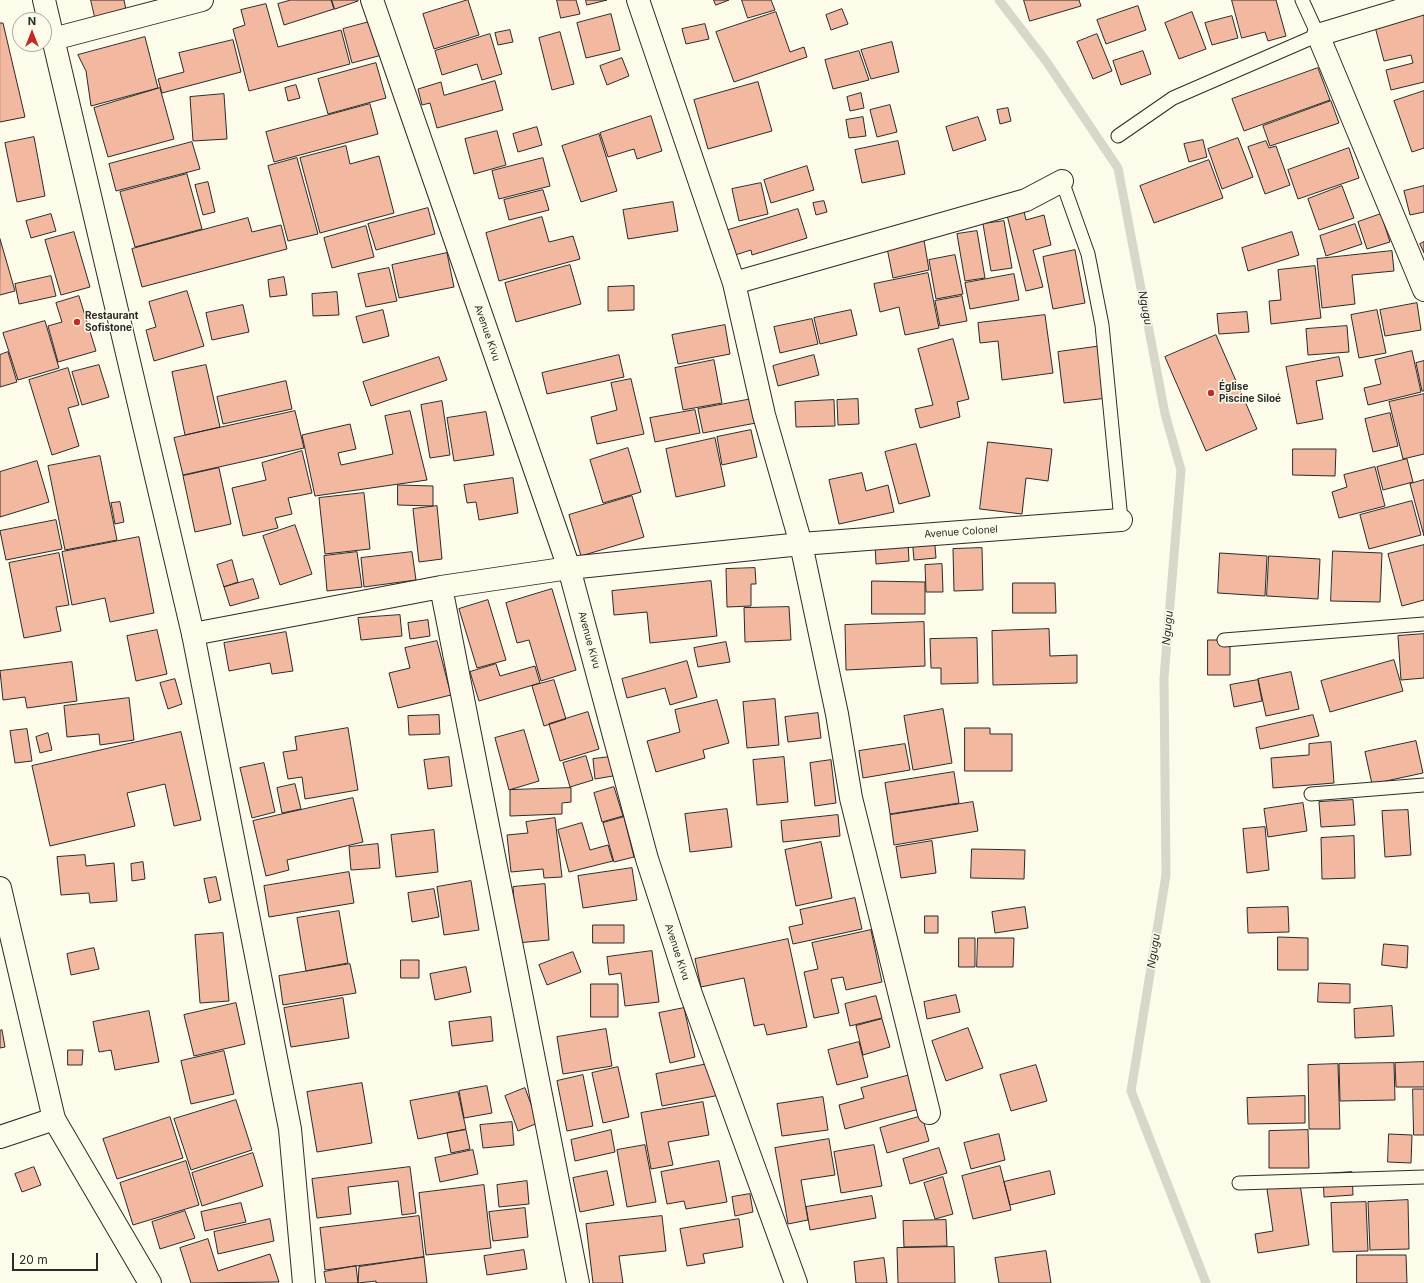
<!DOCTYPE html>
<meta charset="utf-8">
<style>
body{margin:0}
#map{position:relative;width:1424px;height:1283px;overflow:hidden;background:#fdfbea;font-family:Inter,sans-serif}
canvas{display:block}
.north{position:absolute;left:12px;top:12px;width:40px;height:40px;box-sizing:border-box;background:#fdfbea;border:1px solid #a9a89e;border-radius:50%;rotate:0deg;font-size:11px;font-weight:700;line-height:16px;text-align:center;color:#2b2b2b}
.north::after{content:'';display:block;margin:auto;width:14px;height:18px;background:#c62828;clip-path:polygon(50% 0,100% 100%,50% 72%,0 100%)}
.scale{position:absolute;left:12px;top:1253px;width:86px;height:18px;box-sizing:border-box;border:2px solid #2b2b2b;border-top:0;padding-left:5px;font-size:12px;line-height:14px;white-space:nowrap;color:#2b2b2b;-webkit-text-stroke:3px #fdfbea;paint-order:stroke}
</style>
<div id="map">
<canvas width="1424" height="1283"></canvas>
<div class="north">N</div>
<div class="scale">20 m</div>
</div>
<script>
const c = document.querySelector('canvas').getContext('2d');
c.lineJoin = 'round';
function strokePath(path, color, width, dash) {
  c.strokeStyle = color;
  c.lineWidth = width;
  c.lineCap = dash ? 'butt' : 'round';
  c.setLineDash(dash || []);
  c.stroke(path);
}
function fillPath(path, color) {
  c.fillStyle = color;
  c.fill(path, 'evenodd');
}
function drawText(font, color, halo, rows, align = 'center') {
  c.font = font + ' Inter,sans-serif';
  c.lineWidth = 3;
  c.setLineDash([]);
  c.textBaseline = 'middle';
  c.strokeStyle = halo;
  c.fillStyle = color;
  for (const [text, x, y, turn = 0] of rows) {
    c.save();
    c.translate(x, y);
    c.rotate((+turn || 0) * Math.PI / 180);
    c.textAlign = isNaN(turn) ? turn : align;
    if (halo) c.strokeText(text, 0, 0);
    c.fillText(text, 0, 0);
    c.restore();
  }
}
const stream = new Path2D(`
 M999,0l47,61 72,107 47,246 16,56 -17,208 2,197 -35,216 75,192`);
const building = new Path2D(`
 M91,0h33l2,10 -31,7z
 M291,0h40l3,9 -50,16 -6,-21z
 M332,0h26v1l-23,8z
 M468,0l11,35 -45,14 -11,-35z
 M557,0h19l4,14 -19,4z
 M586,0h21l-20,5z
 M714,0h15l-13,5z
 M742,0h29l4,10 -27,8z
 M1024,0h55l2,6 -51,15z
 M1232,0h44l10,36 -18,5 -3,-9 -23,6z
 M266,4l12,43 63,-17 9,34 -101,27 -16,-62 12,-4 -4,-15z
 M1138,6l8,24 -40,14 -9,-24z
 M842,9l6,15 -17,6 -5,-15z
 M776,12l14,40 14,-5 3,10 -73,25 -18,-50z
 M1192,12l14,37 -27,10 -14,-36z
 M1424,13v69l-33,8 -5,-20 27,-7 -2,-8 -27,6 -10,-38z
 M611,14l9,36 -34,8 -9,-35z
 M1232,16l6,22 -26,7 -7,-22z
 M373,21l9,34 -30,8 -9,-34z
 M0,23h3l22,94 -25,5z
 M705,24l4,15 -23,5 -4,-15z
 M510,30l3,12 -15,3 -3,-12z
 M560,32l14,52 -22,6 -13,-52z
 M490,34l12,40 -20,6 -5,-16 -35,11 -7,-24z
 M1097,34l15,37 -19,8 -16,-37z
 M145,37l13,51 -67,18 -5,-35 -8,-16z
 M233,40l8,32 -79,21 -4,-14 26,-7 -5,-19z
 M892,42l7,30 -28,7 -10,-29z
 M859,51l10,29 -36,9 -8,-29z
 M1143,51l8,23 -30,11 -8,-24z
 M622,58l7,18 -22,9 -7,-19z
 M376,63l10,35 -58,16 -10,-35z
 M1318,68l12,32 -86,31 -12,-32z
 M495,81l8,29 -66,18 -7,-25 -8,2 -4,-16 23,-7 3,13z
 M758,82l14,49 -64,18 -14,-49z
 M296,85l4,13 -12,3 -3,-13z
 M160,88l14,51 -66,18 -14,-49z
 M1424,91v57l-12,4 -18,-51z
 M861,93l3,15 -14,3 -3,-14z
 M224,94l3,45 -34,2 -3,-44z
 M1331,101l8,22 -69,23 -7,-20z
 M370,104l8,30 -104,28 -8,-30z
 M890,105l7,27 -20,5 -7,-27z
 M1008,108l3,13 -11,3 -3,-14z
 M651,116l11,35 -25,8 -3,-10 -26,8 -8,-24z
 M863,117l3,19 -17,2 -3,-18z
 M978,117l8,23 -33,11 -7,-24z
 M537,127l5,18 -24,7 -5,-18z
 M497,131l9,34 -32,9 -9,-35z
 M599,134l18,57 -36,11 -19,-56z
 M34,137l11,59 -28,6 -12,-59z
 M1238,138l15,39 -31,12 -14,-40z
 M1203,140l4,17 -18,5 -5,-18z
 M898,141l7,33 -43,9 -7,-33z
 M1266,141l3,7 7,-2 14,39 -25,9 -17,-47z
 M192,142l8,27 -84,22 -7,-27z
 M346,146l4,18 29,-8 15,57 -74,20 -20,-75z
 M1349,148l10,30 -61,21 -10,-29z
 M297,158l21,76 -30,7 -20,-75z
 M543,158l7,28 -51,13 -7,-28z
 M1209,160l14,38 -69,25 -14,-37z
 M807,166l7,24 -43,13 -7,-23z
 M187,174l15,55 -67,18 -15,-55z
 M208,182l7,30 -12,3 -8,-30z
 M761,183l7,31 -29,7 -7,-32z
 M1342,186l12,32 -35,12 -11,-31z
 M1424,186v26l-14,3 -6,-24z
 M543,190l6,20 -40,10 -5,-20z
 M824,201l3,11 -11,3 -3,-12z
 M673,202l5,29 -50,8 -5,-29z
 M1022,203l4,17 18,-5 7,30 -18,5 10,37 -17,4 -21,-84z
 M428,208l7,26 -59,16 -8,-26z
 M798,209l9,29 -55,17 -1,-5 -19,6 -7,-25z
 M51,214l5,17 -25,7 -5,-17z
 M1381,214l9,28 -23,7 -9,-27z
 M542,217l7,25 24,-6 7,23 -81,22 -13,-48z
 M248,218l4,14 29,-7 6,24 -145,38 -10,-38z
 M1004,221l8,47 -21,3 -8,-47z
 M1355,224l7,20 -36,12 -6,-20z
 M366,226l8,31 -42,11 -8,-30z
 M977,231l8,47 -20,3 -8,-47z
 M74,232l16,55 -29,8 -16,-55z
 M1292,232l7,23 -51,16 -6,-23z
 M0,239l15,52 -15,4z
 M924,240l5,30 -36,8 -6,-30z
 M1424,242v11l-4,-9z
 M1075,250l10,53 -32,6 -10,-52z
 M1392,251l2,20 -42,4 3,29 -33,4 -5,-49z
 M447,253l7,34 -55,11 -7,-33z
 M955,255l8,39 -27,5 -7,-39z
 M570,265l11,39 -65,18 -11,-39z
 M1315,266l6,52 -50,6 -2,-23 12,-1 -3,-30z
 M389,268l8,33 -31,6 -8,-33z
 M928,273l11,55 -34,7 -6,-28 -19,5 -6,-28z
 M1014,274l5,26 -49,9 -5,-26z
 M51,276l5,20 -37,8 -4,-20z
 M284,277l3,18 -17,2 -2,-17z
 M634,286v24l-26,1v-24z
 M187,291l17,55 -50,15 -8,-31 10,-3 -7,-25z
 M337,292l2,23 -26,1 -1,-22z
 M79,296l17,55 -38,11 -10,-36 14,-4 -6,-19z
 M962,296l5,25 -27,5 -5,-25z
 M1417,303l4,27 -36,6 -5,-26z
 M243,305l6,27 -37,8 -6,-27z
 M383,310l6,26 -26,7 -7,-26z
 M851,310l6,25 -37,9 -6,-26z
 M1377,310l9,43 -27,5 -8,-43z
 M1247,312l2,20 -30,2 -2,-20z
 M1045,315l8,58 -51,7 -4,-39 -18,2 -2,-20z
 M812,319l6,25 -38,9 -6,-26z
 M45,321l14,47 -41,12 -15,-47z
 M725,325l5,29 -52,10 -6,-29z
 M1347,326l2,26 -41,3 -2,-26z
 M1216,335l41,94 -51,22 -41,-94z
 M953,339l16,60 -12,3 3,15 -40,11 -5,-19 18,-4 -15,-56z
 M1102,346l6,52 -44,5 -6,-51z
 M1412,351l9,41 -53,13 -4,-17 17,-4 -6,-24z
 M8,352l9,30 -17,5v-32z
 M619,355l5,22 -77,17 -5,-21z
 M814,355l5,20 -41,11 -5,-20z
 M439,357l8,23 -76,26 -8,-24z
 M1339,357l4,19 -27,5 7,38 -26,5 -11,-57z
 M714,360l8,43 -39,7 -8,-42z
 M1424,361v30h-2l-6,-28z
 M99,365l10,32 -27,8 -10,-33z
 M206,365l14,62 -35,8 -13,-63z
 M68,368l11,37 -11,3 11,38 -27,9 -23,-75z
 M631,379l13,55 -47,10 -6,-27 26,-7 -6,-27z
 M286,381l6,28 -69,15 -6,-27z
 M1424,394v60l-21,5 -14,-57z
 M752,399l4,24 -53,10 -5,-24z
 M858,399l1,25 -21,1 -1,-25z
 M834,400l1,26 -39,1 -1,-25z
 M442,401l8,54 -20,3 -9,-53z
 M695,410l5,23 -45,9 -5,-24z
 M295,411l9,37 -121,27 -9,-37z
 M410,411l17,69 -112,16 -13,-61 48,-11 6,25 -18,4 3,12 52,-11 -8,-38z
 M486,412l8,43 -40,6 -7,-43z
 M1390,413l8,33 -25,6 -8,-33z
 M751,430l6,27 -35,8 -5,-28z
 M715,438l10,48 -49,11 -10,-48z
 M988,442l64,7 -4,32 -22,-3 -4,36 -42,-5z
 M916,444l14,52 -31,8 -14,-52z
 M628,448l13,44 -38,11 -13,-43z
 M1293,449h43l-1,27 -42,-1z
 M302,451l10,42 -24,5 4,16 -17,4 3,10 -35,8 -11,-48 34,-8 -4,-17z
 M100,456l17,84 -52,10 -17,-84z
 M1407,459l6,23 -30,8 -6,-23z
 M37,461l12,41 -49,15v-45z
 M1375,467l10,39 -46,12 -7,-26 15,-5 -3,-12z
 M219,468l12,56 -36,8 -12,-56z
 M862,473l4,18 22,-6 6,27 -55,12 -10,-44z
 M513,478l5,35 -39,7 -3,-18 -9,1 -3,-18z
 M1424,480v56l-14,-52z
 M398,485l35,1v20l-35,-1z
 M364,493l6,56 -45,5 -6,-56z
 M632,496l12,41 -63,19 -12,-41z
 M1412,501l9,34 -52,14 -9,-34z
 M120,502l4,20 -9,2 -4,-21z
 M437,506l5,53 -23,3 -6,-53z
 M56,520l6,29 -56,11 -6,-29z
 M295,525l17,49 -32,11 -17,-49z
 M934,534l2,24 -22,2 -2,-23z
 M139,537l15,76 -44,9 -5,-24 -33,7 -10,-53z
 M908,542l1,19 -33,3 -1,-20z
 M1424,545v55l-22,6 -14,-52z
 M982,548l1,42 -29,1 -1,-42z
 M1333,551l49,2 -2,49 -49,-1z
 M357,552l5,35 -35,4 -3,-35z
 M412,552l4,28 -52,7 -3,-29z
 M59,553l10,52 -13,2 5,24 -37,7 -15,-75z
 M1220,553l47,3 -2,40 -47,-3z
 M1269,556l51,3 -2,40 -51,-3z
 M232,560l6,22 -14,5 -7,-22z
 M942,564l1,28h-17l-1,-27z
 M755,568l1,16h-5v22l-24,1 -1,-38z
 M253,579l6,19 -29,8 -6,-19z
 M711,581l6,55 -67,7 -3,-31 -33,3 -2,-24z
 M872,581l53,1v32h-53z
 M1013,583h42l1,30h-43z
 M552,589l24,81 -35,11 -12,-41 -12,3 -11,-40z
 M488,600l18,60 -29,8 -18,-59z
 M789,607l2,33 -46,2 -1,-34z
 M400,615l2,21 -41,4 -3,-22z
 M428,620l2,16 -20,3 -2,-16z
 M924,622l1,44 -79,4 -1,-45z
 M1049,629l1,27 27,-1v28l-84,2 -1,-54z
 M157,630l10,44 -31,7 -9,-45z
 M286,632l7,39 -21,3 -2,-11 -41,8 -5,-28z
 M1424,634v44l-23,2 -3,-44z
 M977,638l1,45 -37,1v-16h-10l-1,-29z
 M1208,640h22v35h-22z
 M437,641l14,54 -53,13 -9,-35 21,-5 -5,-20z
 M726,642l4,20 -32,5 -4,-19z
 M1394,660l9,31 -73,21 -9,-31z
 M687,661l10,36 -27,8 -5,-17 -38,10 -5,-19z
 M72,662l5,39 -50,7 -2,-11 -22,3 -3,-29z
 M496,664l4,12 35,-10 5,17 -61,18 -9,-29z
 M1291,672l8,37 -33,7 -8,-37z
 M175,679l7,25 -14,5 -8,-26z
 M554,680l12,39 -22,7 -12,-40z
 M1258,680l4,21 -28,6 -4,-22z
 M129,698l5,42 -34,5 -1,-11 -32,3 -3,-31z
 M775,699l4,46 -32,3 -4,-46z
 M717,700l12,43 -26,7 2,8 -49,14 -9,-31 33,-9 -5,-22z
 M943,709l9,54 -39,7 -9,-54z
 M588,712l11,37 -39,12 -11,-37z
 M818,713l3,25 -33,4 -3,-25z
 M439,715l1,19 -31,1 -1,-19z
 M1313,715l6,21 -59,13 -4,-21z
 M348,728l10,62 -53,9 -3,-22 -14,2 -5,-27 14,-2 -2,-13z
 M965,728h25v6h22v37h-47z
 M27,729l5,32 -17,2 -5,-32z
 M524,730l15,51 -30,9 -14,-52z
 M181,732l20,88 -27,6 -9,-42 -38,9 8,33 -85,20 -18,-80z
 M48,733l4,17 -12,3 -4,-16z
 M1416,741l7,32 -51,11 -7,-32z
 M1331,742l3,41 -61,5 -2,-30 38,-3v-11z
 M905,744l5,26 -47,8 -4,-27z
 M586,756l7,24 -23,7 -7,-24z
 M449,757l3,29 -24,3 -4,-29z
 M610,757l3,19 -18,3 -2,-20z
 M784,757l4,45 -31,3 -4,-45z
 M831,760l5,43 -21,3 -5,-43z
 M264,763l11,49 -23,6 -12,-50z
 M954,772l5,31 -69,11 -5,-31z
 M295,784l6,25 -19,4 -5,-25z
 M614,787l9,29 -21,6 -8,-29z
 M571,788v14l-9,1v11l-52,2v-26z
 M353,798l10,44 -76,18 2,10 -23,6 -13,-55z
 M1353,800l2,25 -34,2 -2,-25z
 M973,802l5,29 -84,14 -4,-30z
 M1303,803l4,28 -39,6 -4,-28z
 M727,809l5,38 -42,5 -5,-38z
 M1408,810l3,45 -26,2 -3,-46z
 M838,815l2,21 -57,6 -2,-21z
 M624,817l10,40 -20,5 -11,-39z
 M555,818l7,59 -18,1 -1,-9 -32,3 -4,-37 21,-2 -2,-11z
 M582,823l8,27 18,-5 5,16 -44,11 -11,-42z
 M1265,827l4,43 -22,3 -4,-44z
 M434,830l4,42 -42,5 -5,-42z
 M1354,836l1,42 -33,1 -1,-41z
 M932,841l4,32 -35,5 -5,-31z
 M821,842l11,56 -36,8 -11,-56z
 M378,844l2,24 -29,2 -2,-23z
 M972,849l53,1 -1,29 -53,-1z
 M85,855l1,11 28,-3 3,38 -27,2 -1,-10 -28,2 -4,-38z
 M143,862l2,17 -13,2 -1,-17z
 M632,868l5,32 -54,8 -5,-32z
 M349,872l5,31 -85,14 -5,-31z
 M216,877l5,23 -12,3 -5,-24z
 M471,881l8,49 -35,5 -7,-48z
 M545,884l4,56 -32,3 -4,-56z
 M434,889l5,28 -27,5 -4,-29z
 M855,898l7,31 -69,15 -4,-17 14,-3 -3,-14z
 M1025,907l3,21 -33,5 -3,-21z
 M1288,907l1,25 -41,1 -1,-25z
 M339,911l9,52 -42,8 -9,-53z
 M925,916h13v17h-13z
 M593,925h31v18h-31z
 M871,930l11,52 -36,8 -3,-13 -12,2 8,34 -25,5 -10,-46 14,-3 -6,-26z
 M223,933l6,68 -29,2 -5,-68z
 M1278,937l30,1v32h-30z
 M959,938h16v29h-16z
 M978,938h36l-1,29h-36z
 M788,939l19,88 -40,8 -3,-11 -10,2 -10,-48 -43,9 -6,-28z
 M1384,944l24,2 -1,22 -25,-3z
 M94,948l5,21 -28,6 -4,-21z
 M652,951l7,51 -34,4 -4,-33 -12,2 -2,-18z
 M573,952l8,20 -34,13 -8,-20z
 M401,960h18v18h-18z
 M350,964l6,29 -73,12 -4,-29z
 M466,967l5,25 -36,8 -5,-26z
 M1319,983l31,1v19l-32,-1z
 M591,984h27v33h-27z
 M956,995l4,17 -33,7 -3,-17z
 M876,996l6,22 -32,8 -5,-22z
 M343,998l6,40 -58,9 -7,-39z
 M236,1003l9,41 -51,12 -10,-41z
 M1392,1006l2,30 -39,2 -1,-29z
 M684,1008l11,49 -25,6 -11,-50z
 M149,1011l10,51 -44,8 -4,-20 -12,2 -6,-30z
 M491,1017l2,24 -41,5 -3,-24z
 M882,1019l8,28 -27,8 -7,-29z
 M968,1028l15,40 -37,13 -14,-40z
 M606,1029l6,37 -49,8 -6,-37z
 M2,1030l3,17 -5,1v-17z
 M859,1042l9,35 -31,8 -9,-35z
 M68,1050h15l-1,15h-14z
 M224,1051l10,43 -43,10 -10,-43z
 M1424,1062v25h-28l-1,-24z
 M713,1063l7,32 -58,11 -6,-32z
 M1394,1063l1,37 -55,1 -1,-37z
 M1338,1064l2,65h-31l-1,-64z
 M1036,1065l11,36 -36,10 -11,-36z
 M618,1067l11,50 -26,6 -11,-50z
 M583,1075l10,51 -26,5 -10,-50z
 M910,1075l9,34 -74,20 -6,-24 25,-7 -3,-10z
 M362,1083l10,60 -55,9 -10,-60z
 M487,1086l5,27 -28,5 -5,-27z
 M525,1088l13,35 -20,8 -13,-35z
 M1413,1089h11v46h-10z
 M458,1092l8,37 -48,10 -8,-38z
 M1305,1096v27l-57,1 -1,-26z
 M823,1097l5,33 -46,6 -5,-32z
 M236,1100l16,50 -61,20 -17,-51z
 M703,1102l6,33 -41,7 5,23 -22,4 -10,-56z
 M922,1116l7,25 -42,12 -7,-25z
 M170,1117l13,41 -66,21 -14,-40z
 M512,1122l2,23 -31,3 -3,-23z
 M466,1130l4,19 -19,4 -4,-20z
 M611,1130l4,22 -40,9 -4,-21z
 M1308,1130l1,38h-40v-37z
 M999,1134l6,26 -34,9 -7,-26z
 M1389,1134l23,1 -1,28 -23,-1z
 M829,1139l6,36 -34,5 7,40 -20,4 -13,-76z
 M645,1145l11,57 -29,5 -10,-57z
 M874,1145l8,41 -41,7 -7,-41z
 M939,1148l8,25 -37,11 -7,-25z
 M473,1150l5,24 -38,8 -5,-24z
 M253,1153l10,33 -61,20 -10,-33z
 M186,1161l13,44 -66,20 -13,-42z
 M719,1161l8,41 -41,7 -2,-8 -17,3 -6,-32z
 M1000,1166l11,44 -38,9 -11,-43z
 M34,1167l7,18 -19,7 -7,-18z
 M410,1167l6,46 -14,2 -4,-34 -50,6 3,27 -34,4 -5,-39z
 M607,1171l7,34 -34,7 -7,-34z
 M1050,1171l5,23 -45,11 -6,-23z
 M1352,1172l1,23 -29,2 -1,-23z
 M943,1177l10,37 -18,5 -11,-36z
 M527,1181l2,23 -30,3 -2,-22z
 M1300,1184l9,61 -51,8 -3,-19 18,-3 -6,-42z
 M484,1185l7,63 -65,7 -7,-62z
 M750,1194l3,18 -18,4 -3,-19z
 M872,1196l4,22 -66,12 -4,-23z
 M1408,1200l1,49 -39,1 -2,-48z
 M1366,1202l2,49 -35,1 -2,-49z
 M241,1203l5,19 -41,9 -4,-19z
 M525,1208l3,29 -35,4 -4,-29z
 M185,1211l10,27 -35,11 -8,-27z
 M419,1216l5,41 -99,13 -5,-42z
 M662,1216l4,35 -47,5 4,27h-30l-7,-59z
 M270,1219l4,22 -56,13 -4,-22z
 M739,1219l4,28 -40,7 2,9 -18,3 -7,-37z
 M946,1220l1,26 -43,1 -1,-26z
 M208,1239l10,32 52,-17 9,28 -88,1 -11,-35z
 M954,1247l1,36h-57l-1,-35z
 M524,1250l3,19 -40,6 -3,-19z
 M1046,1251l5,32h-52l-4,-25z
 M1357,1255h49l1,28h-50z
 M424,1257l3,26h-51v-2l-18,2 1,-16z
 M884,1258l3,25h-31l-2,-21z
 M356,1266l2,17h-32l-2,-11z`);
const service = new Path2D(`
 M1118,136l55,-38 145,-63 -16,-35
 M1062,181l26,73 14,71 19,195
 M1224,640l200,-16
 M1311,794l113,-9
 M1239,1183l185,-6`);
const minor = new Path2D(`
 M372,0l197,568 78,291 44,135 105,289
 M638,0l96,283 30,132 37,129 36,170 14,84 78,315
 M1424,3l-106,32 106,255
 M53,39l149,-39
 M734,283l292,-83 36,-19
 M441,587l137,696
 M193,634l248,-47 128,-19 232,-24 320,-24`);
const tertiary = new Path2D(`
 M44,0l149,634 97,495 14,154
 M0,1137l54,-18`);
const primary = new Path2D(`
 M0,888l54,231 96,164`);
const markers = [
 [77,322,4,"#c62828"],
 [1211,393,4,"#c62828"]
];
const poiNames = [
 ["Restaurant",85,316],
 ["Sofistone",85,328],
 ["Église",1219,387],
 ["Piscine Siloé",1219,399]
];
const streetNames = [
 ["Avenue Kivu",487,333,71],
 ["Avenue Colonel",961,532,-4],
 ["Avenue Kivu",589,640,75],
 ["Avenue Kivu",677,952,72]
];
const waterNames = [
 ["Ngugu",1145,308,79],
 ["Ngugu",1168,628,-85],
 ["Ngugu",1154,951,-81]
];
strokePath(stream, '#d8d7c9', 9);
fillPath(building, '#f2b8a0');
strokePath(building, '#2b2b2b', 1);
strokePath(service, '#2b2b2b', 15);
strokePath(minor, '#2b2b2b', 24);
strokePath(tertiary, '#2b2b2b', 24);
strokePath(primary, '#2b2b2b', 24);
strokePath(service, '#fdfbea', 13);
strokePath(minor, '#fdfbea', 22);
strokePath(tertiary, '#fdfbea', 22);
strokePath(primary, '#fdfbea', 22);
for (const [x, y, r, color] of markers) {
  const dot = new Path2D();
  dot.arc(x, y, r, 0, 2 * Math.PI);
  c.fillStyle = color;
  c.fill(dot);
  strokePath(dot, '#fdfbea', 1.5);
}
drawText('bold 10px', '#2b2b2b', '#fdfbea', poiNames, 'left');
drawText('10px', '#2b2b2b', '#fdfbea', streetNames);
drawText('italic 11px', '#2b2b2b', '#fdfbea', waterNames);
</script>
